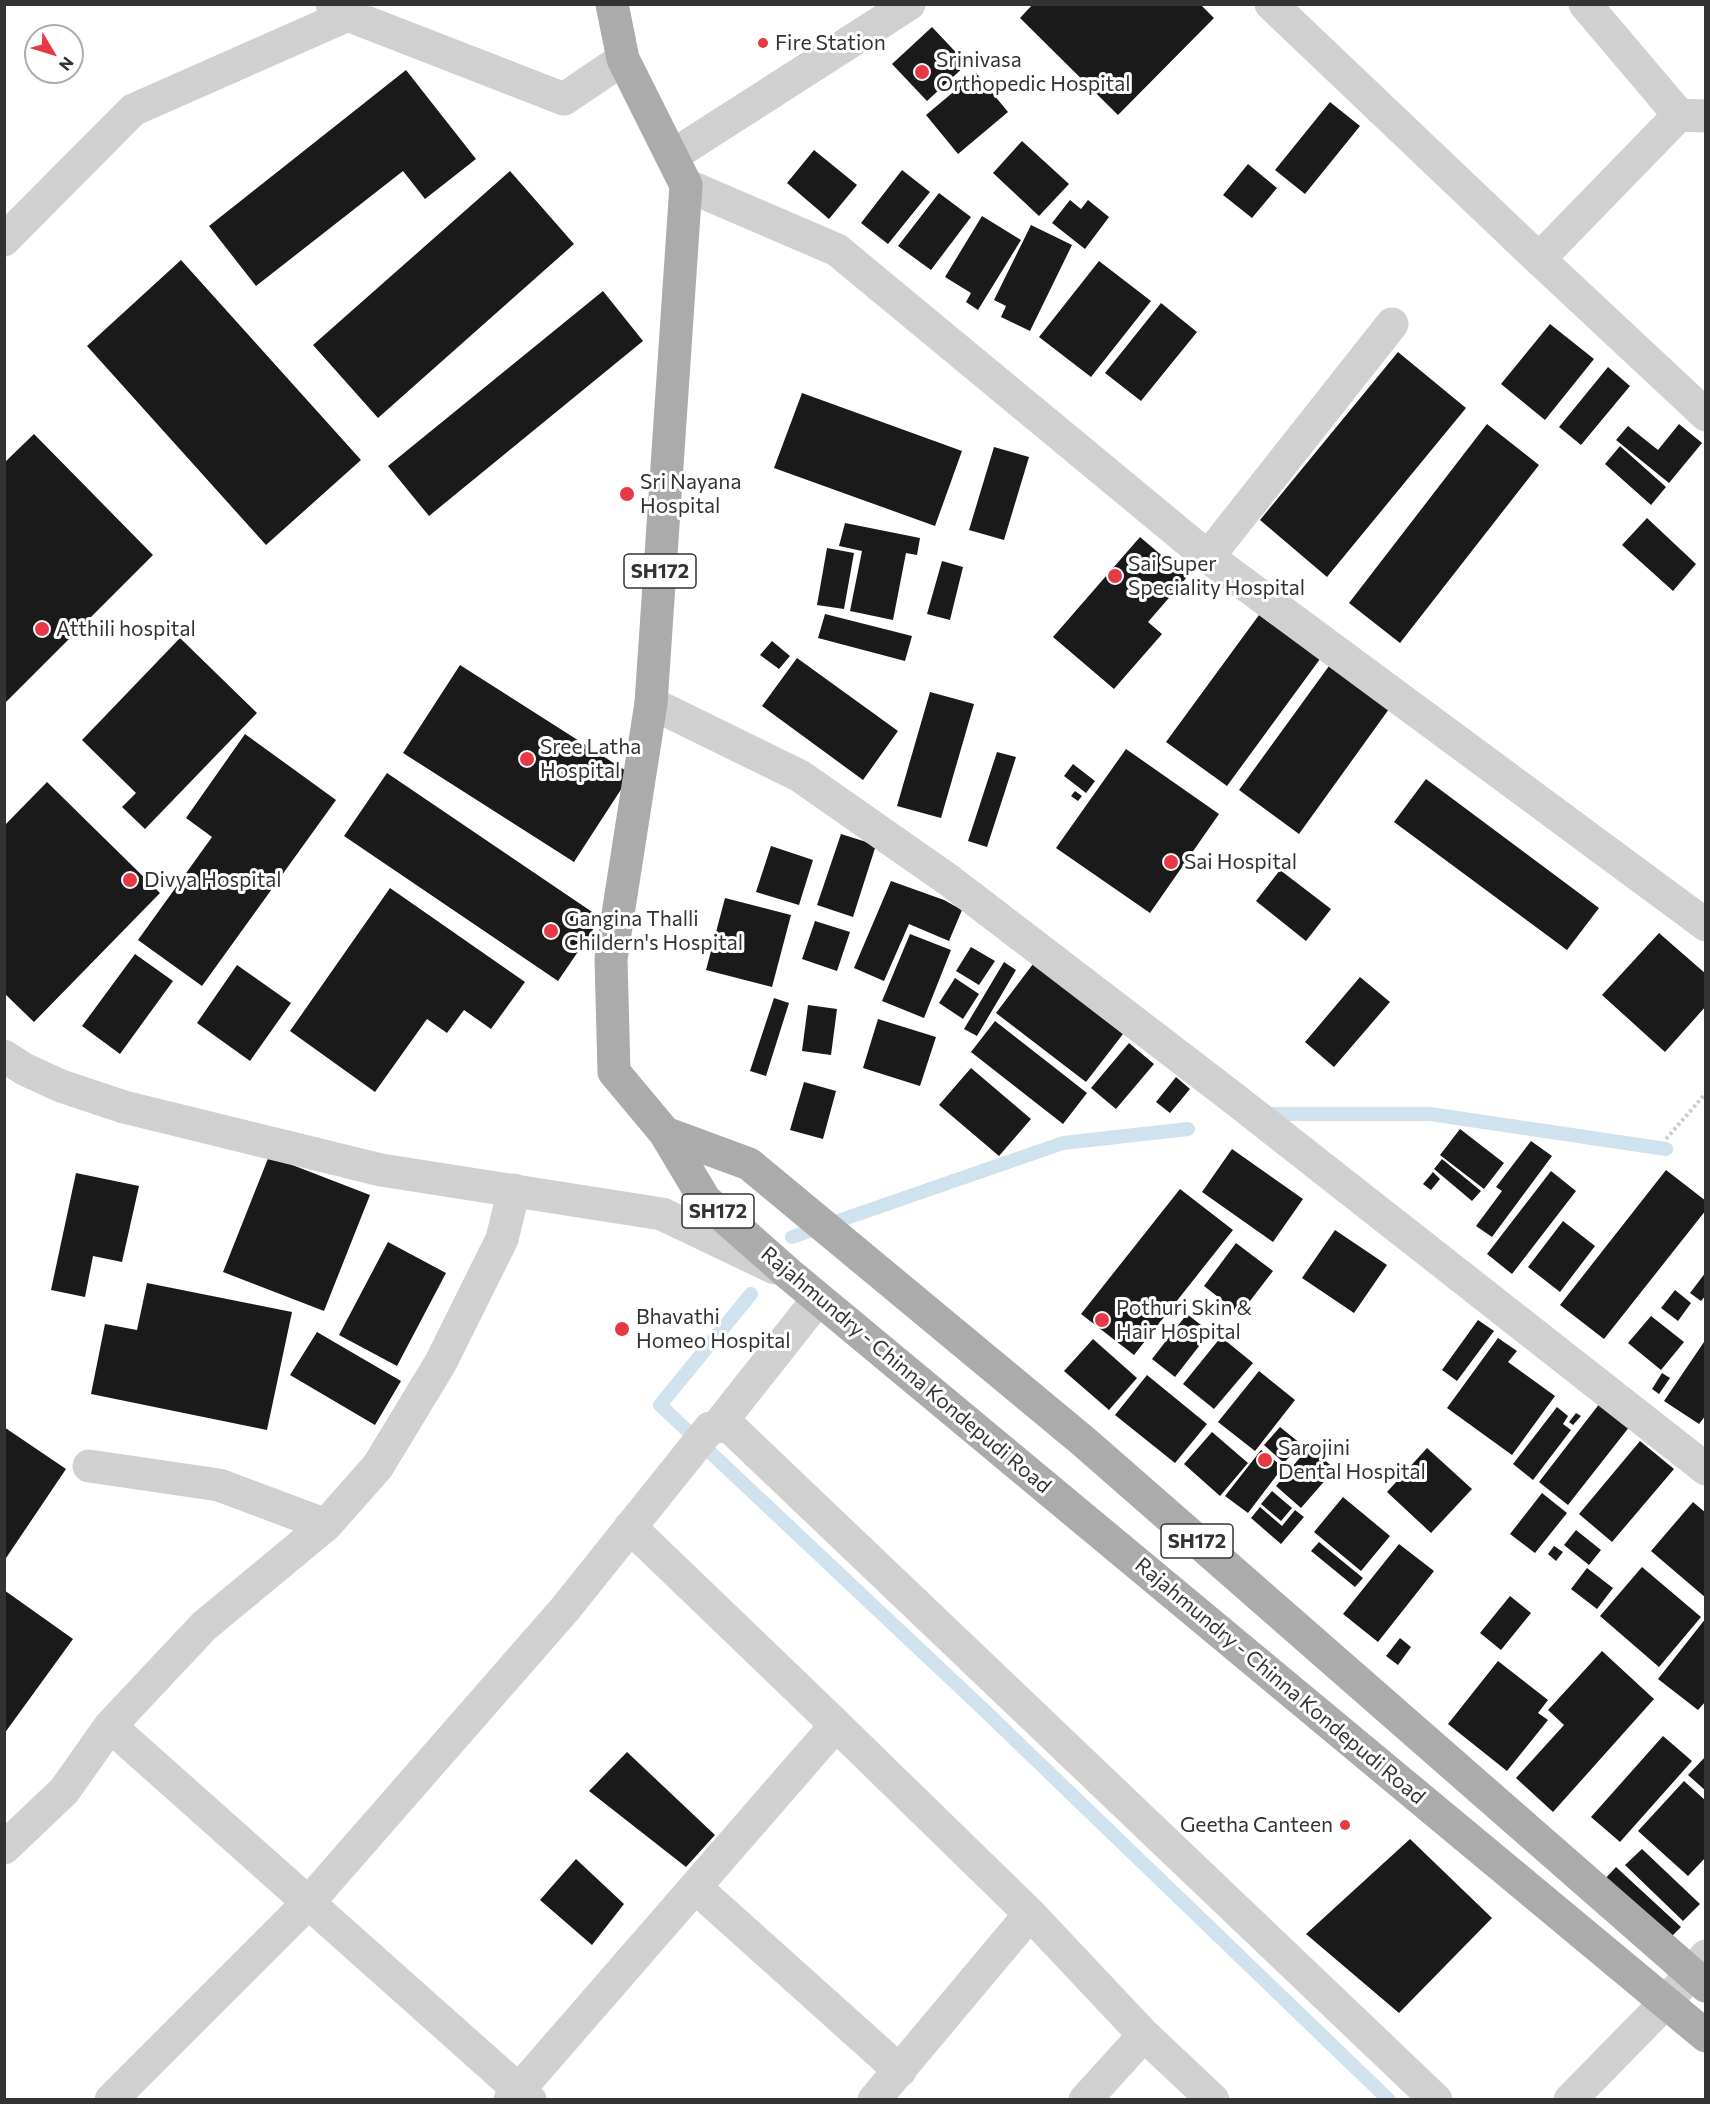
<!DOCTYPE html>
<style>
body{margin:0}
#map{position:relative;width:1710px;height:2104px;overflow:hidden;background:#fff;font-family:Commissioner,sans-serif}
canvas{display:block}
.frame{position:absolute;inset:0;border:6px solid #333;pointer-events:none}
.north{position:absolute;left:24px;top:24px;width:60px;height:60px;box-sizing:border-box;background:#fff;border:2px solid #adadad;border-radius:50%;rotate:128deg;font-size:16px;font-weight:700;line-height:24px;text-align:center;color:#333}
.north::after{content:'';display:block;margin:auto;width:21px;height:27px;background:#e63946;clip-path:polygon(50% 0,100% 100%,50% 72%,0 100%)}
</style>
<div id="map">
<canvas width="1710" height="2104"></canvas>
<div class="frame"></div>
<div class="north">N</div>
</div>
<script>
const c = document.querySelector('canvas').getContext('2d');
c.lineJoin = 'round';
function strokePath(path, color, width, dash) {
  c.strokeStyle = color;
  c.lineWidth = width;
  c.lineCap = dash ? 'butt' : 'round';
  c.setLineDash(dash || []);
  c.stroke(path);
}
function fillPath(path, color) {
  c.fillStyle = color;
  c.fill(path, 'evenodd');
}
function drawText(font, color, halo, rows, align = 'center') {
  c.font = font + ' Commissioner,sans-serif';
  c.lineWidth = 6;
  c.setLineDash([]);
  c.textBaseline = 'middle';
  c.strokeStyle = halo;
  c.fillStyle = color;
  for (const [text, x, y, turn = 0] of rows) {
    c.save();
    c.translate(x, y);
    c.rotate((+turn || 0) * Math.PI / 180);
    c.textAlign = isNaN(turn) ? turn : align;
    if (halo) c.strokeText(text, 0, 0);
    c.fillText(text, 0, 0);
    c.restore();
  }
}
const stream = new Path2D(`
 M1267,1114h163l236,35
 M792,1237l271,-94 125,-14
 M751,1294l-91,111 323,304 406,391`);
const building = new Path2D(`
 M1033,4h167l14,14 -96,97 -98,-97z
 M932,27l35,37 -40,37 -35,-37z
 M406,70l70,89 -51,40 -22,-28 -147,115 -47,-60z
 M976,73l32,39 -50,42 -32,-39z
 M1330,102l30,24 -55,68 -30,-24z
 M1022,141l47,43 -30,32 -46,-43z
 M814,150l43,35 -28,34 -42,-36z
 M1248,164l29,24 -25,30 -29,-23z
 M902,170l28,22 -42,52 -27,-21z
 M510,171l64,73 -196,174 -65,-73z
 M939,193l32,24 -40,53 -33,-24z
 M1070,200l11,9 7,-9 21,17 -24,32 -33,-26z
 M982,216l39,24 -43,70 -12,-8 5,-9 -26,-16z
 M1031,225l41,20 -42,86 -29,-14 5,-11 -12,-6z
 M181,260l180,200 -95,85 -179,-199z
 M1099,261l52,40 -60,76 -52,-40z
 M603,291l40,50 -214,175 -41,-50z
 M1161,303l36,29 -56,69 -36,-28z
 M1550,324l44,35 -49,61 -44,-36z
 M1398,352l68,56 -139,169 -67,-57z
 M1608,367l22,19 -49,59 -22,-18z
 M802,393l160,58 -27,75 -161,-58z
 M1487,424l52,41 -139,178 -51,-40z
 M1679,424l23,19 -33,40 -53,-43 12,-14 30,24z
 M34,434l119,121 -149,149v-241z
 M1620,446l46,41 -15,18 -46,-41z
 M994,447l35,10 -25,83 -35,-10z
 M1647,518l49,46 -23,27 -51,-46z
 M845,523l75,15 -3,17 -11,-2 -13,67 -43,-9 12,-60 -23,-5z
 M1140,537l47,40 -39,45 14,12 -48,55 -61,-52z
 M827,548l27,5 -10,56 -27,-4z
 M942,561l21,6 -13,53 -23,-6z
 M825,614l87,22 -7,25 -87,-23z
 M1259,615l61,44 -93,127 -61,-44z
 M180,638l77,75 -112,116 -23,-22 14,-14 -54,-53z
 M772,641l18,15 -11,13 -19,-14z
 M797,658l101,73 -35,49 -101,-74z
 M460,665l171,109 -57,88 -171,-109z
 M1329,666l60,43 -90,125 -60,-44z
 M930,692l44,12 -33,114 -44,-12z
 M245,734l91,66 -134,186 -64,-46 74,-103 -26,-19z
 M1126,749l93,65 -69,99 -94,-65z
 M997,752l19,5 -29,90 -19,-6z
 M1073,764l22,17 -9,12 -22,-17z
 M387,773l214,145 -43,63 -214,-145z
 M1426,779l173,129 -32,42 -173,-128z
 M47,782l113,111 -126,129 -30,-29v-167z
 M1075,791l7,5 -4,5 -7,-5z
 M841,834l35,11 -23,72 -36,-12z
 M771,846l42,14 -14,45 -43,-13z
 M1280,870l51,39 -25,32 -50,-40z
 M891,881l53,19 18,10 -13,31 -40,-17 -25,57 -30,-13z
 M390,888l135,94 -34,47 -27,-19 -17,23 -20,-14 -52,73 -85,-61z
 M725,898l66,17 -19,72 -66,-17z
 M815,921l35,11 -13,39 -35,-12z
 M1659,933l47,41v32l-41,46 -63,-57z
 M910,934l41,16 -27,68 -42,-17z
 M971,947l24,14 -16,24 -23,-14z
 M135,954l38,27 -53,73 -38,-28z
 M1004,962l12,8 -39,66 -13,-7z
 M1033,964l90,70 -37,48 -90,-69z
 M237,965l54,38 -41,58 -53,-38z
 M1360,977l30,25 -56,65 -29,-25z
 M955,978l24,16 -16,25 -24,-16z
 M774,998l15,5 -23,73 -16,-5z
 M808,1005l29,4 -6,46 -29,-4z
 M878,1019l58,18 -16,49 -57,-18z
 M995,1021l92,72 -24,31 -92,-72z
 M1129,1043l25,21 -38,45 -25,-21z
 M971,1068l60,51 -32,37 -60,-51z
 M1176,1077l14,12 -20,24 -14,-11z
 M804,1082l32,9 -13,48 -33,-9z
 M1460,1129l44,34 -20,26 -44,-34z
 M1531,1141l21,15 -60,81 -16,-11 26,-35 -6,-4z
 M1232,1149l71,50 -30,43 -71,-50z
 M269,1156l101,39 -46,116 -101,-39z
 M1442,1159l39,32 -9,10 -38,-32z
 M1666,1170l40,31v9l-102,129 -44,-34z
 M1551,1171l25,20 -64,83 -25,-20z
 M1433,1172l7,7 -9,11 -8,-6z
 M76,1173l63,13 -17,76 -29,-6 -8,41 -34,-7z
 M1180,1189l53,41 -99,125 -53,-41z
 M1563,1221l32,25 -35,46 -32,-25z
 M1335,1230l52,35 -33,48 -52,-35z
 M388,1242l58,31 -49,93 -58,-31z
 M1236,1243l37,28 -33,43 -36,-28z
 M1706,1272v23l-5,6 -11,-8z
 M147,1283l145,29 -25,118 -176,-36 14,-70 32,6z
 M1675,1290l16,13 -13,18 -17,-13z
 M1187,1314l23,18 -35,45 -23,-18z
 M1651,1316l33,26 -23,28 -33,-27z
 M1478,1320l16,11 -37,50 -15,-11z
 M317,1332l84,49 -26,44 -85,-50z
 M1221,1337l32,26 -39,46 -31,-25z
 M1498,1338l19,13 -9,11 47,34 -43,59 -65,-47z
 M1093,1339l44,39 -28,32 -45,-39z
 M1706,1339v76l-7,9 -35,-23z
 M1259,1371l36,29 -40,51 -37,-29z
 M1662,1373l8,5 -11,16 -7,-5z
 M1147,1375l60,49 -32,39 -60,-48z
 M1600,1403l30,23 -62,79 -29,-23z
 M1557,1407l11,9 -5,8 8,6 -38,50 -20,-16z
 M1576,1413l5,3 -8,9 -4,-3z
 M4,1427l62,42 -62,92z
 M1280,1427l21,17 -17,19 -20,-18z
 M1212,1432l36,31 -28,33 -36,-32z
 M1640,1441l34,28 -62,73 -33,-28z
 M1309,1447l26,22 -34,39 -25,-22z
 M1427,1448l45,41 -41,44 -44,-41z
 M1261,1450l22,17 -35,46 -23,-17z
 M1272,1491l20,17 -11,13 -20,-17z
 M1542,1493l25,20 -32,40 -25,-19z
 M1343,1497l47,39 -29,35 -47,-39z
 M1693,1502l13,11v85l-55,-47z
 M1260,1507l22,19 13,-16 9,7 -23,27 -30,-26z
 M1576,1530l25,20 -12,15 -25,-20z
 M1319,1542l44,36 -8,9 -44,-36z
 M1399,1544l35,27 -56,71 -35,-28z
 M1554,1546l9,6 -7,9 -8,-7z
 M1642,1567l59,50 -42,50 -59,-51z
 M1587,1568l26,20 -16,21 -26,-20z
 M4,1590l69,49 -69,95z
 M1510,1596l21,17 -30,37 -21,-17z
 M1706,1618v83l-8,9 -40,-31z
 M1400,1638l11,9 -13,18 -12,-9z
 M1602,1651l52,48 -101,113 -37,-34 48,-53 -16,-15z
 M1498,1661l50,39 -10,13 10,7 -41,51 -59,-47z
 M1663,1736l29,25 -72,81 -29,-25z
 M627,1752l88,83 -29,32 -97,-76z
 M1706,1756v35l-18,-16z
 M1684,1781l22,20v56l-18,19 -50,-45z
 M1410,1839l82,79 -93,95 -93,-79z
 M1642,1849l58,55 -17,17 -58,-56z
 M576,1859l48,45 -32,41 -52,-45z
 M1616,1867l65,60 -14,14 -64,-60z`);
const path = new Path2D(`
 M1666,1139l40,-46`);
const minor = new Path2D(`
 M332,4l16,11 216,84 59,-40
 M1271,4l268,255 140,-144 27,1
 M1585,4l94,111
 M672,156l237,-152
 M686,185l151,65 371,307 498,368
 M4,240l129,-130 215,-95
 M1539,259l167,156
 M1208,557l184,-233
 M651,703l149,73 150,105 282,216 474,372
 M4,1056l20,13 37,17 63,21 257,63 281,44 113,54
 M717,1427l101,-128
 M89,1466l130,19 107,40
 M836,1725l194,189 114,121 69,65
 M110,1726l420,374
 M4,1848l60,-57 46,-65 94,-100 122,-101 52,-59 63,-104 61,-123 12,-49
 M695,1887l205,184
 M111,2100l197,-197 257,-294 145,-181 18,-3 708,675
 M510,2100l326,-375 -206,-198
 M874,2100l156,-186
 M1085,2100l59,-65
 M1570,2100l97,-99 39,-45`);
const major = new Path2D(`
 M612,4l11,55 63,126 -35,518 -40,256 3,113 51,61 40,67 84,74 917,762
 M665,1133l84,31 334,277 623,545`);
const markers = [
 [763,43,6,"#e63946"],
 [922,72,8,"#e63946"],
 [627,494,8,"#e63946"],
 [1115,576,8,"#e63946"],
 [42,629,8,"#e63946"],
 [527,759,8,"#e63946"],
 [1171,862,8,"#e63946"],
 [130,880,8,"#e63946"],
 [551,931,8,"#e63946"],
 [1102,1320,8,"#e63946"],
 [622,1329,8,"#e63946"],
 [1265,1460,8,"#e63946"],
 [1345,1825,6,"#e63946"]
];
const shields = [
 [660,571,72],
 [718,1211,72],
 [1197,1541,72]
];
const shieldNames = [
 ["SH172",660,571],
 ["SH172",718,1211],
 ["SH172",1197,1541]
];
const poiNames = [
 ["Fire Station",775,43],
 ["Srinivasa",936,60],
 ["Orthopedic Hospital",936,84],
 ["Sri Nayana",640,482],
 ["Hospital",640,506],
 ["Sai Super",1128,564],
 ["Speciality Hospital",1128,588],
 ["Atthili hospital",56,629],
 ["Sree Latha",540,747],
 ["Hospital",540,771],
 ["Sai Hospital",1184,862],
 ["Divya Hospital",144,880],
 ["Gangina Thalli",564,919],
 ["Childern's Hospital",564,943],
 ["Pothuri Skin &",1116,1308],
 ["Hair Hospital",1116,1332],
 ["Bhavathi",636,1317],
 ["Homeo Hospital",636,1341],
 ["Sarojini",1278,1448],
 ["Dental Hospital",1278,1472],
 ["Geetha Canteen",1333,1825,"right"]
];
const streetNames = [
 ["Rajahmundry - Chinna Kondepudi Road",906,1370,40],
 ["Rajahmundry - Chinna Kondepudi Road",1280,1681,40]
];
strokePath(stream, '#cfe2ee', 14);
fillPath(building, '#1a1a1a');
strokePath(path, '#cdcdcd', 4, [3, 3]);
strokePath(minor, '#d0d0d0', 33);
strokePath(major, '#ababab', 33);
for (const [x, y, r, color] of markers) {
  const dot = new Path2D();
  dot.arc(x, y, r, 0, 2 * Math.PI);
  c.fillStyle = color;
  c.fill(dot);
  strokePath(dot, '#fff', 2);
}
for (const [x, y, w] of shields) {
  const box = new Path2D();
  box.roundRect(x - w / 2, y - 17, w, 34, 4.5);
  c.fillStyle = '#fff';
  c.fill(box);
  strokePath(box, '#333', 1.5);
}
drawText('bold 20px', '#333', null, shieldNames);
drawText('21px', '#333', '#fff', poiNames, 'left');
drawText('21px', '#333', '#fff', streetNames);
</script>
